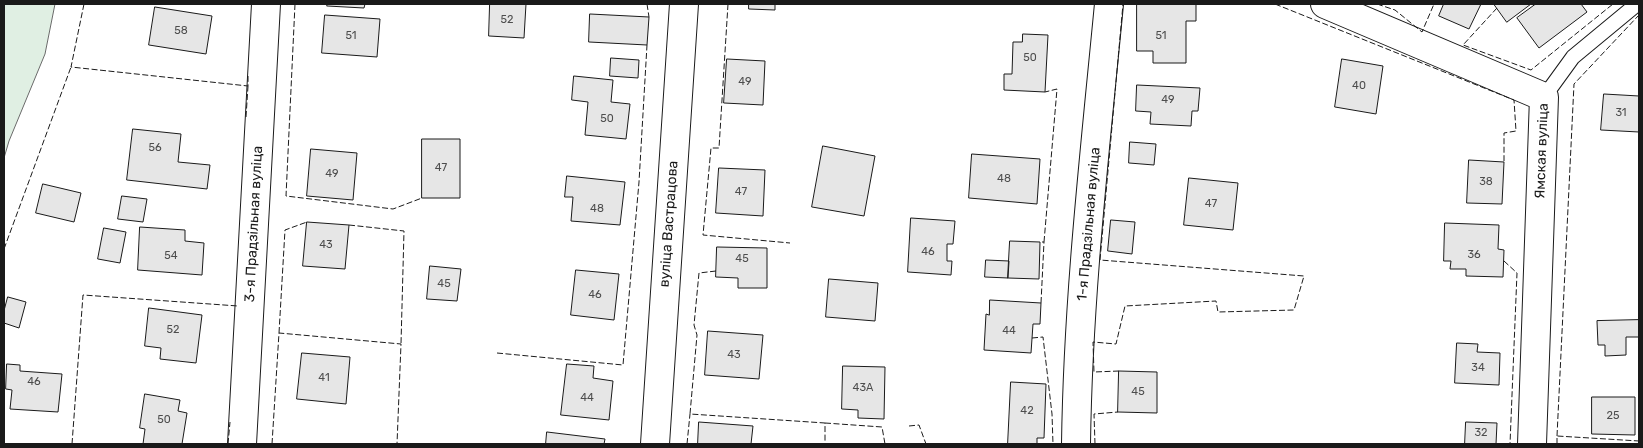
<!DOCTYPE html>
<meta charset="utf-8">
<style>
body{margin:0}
#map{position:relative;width:1643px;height:448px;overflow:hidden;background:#fff;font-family:Rubik,sans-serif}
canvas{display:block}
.frame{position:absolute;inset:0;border:5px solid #1a1a1a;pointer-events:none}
</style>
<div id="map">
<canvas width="1643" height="448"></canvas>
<div class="frame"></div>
</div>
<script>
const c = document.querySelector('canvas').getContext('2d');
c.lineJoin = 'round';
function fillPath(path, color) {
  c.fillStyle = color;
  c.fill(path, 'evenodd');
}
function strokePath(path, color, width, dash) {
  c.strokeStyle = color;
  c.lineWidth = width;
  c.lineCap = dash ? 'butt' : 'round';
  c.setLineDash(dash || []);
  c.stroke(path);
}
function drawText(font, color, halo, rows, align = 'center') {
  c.font = font + ' Rubik,sans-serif';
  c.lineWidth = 4;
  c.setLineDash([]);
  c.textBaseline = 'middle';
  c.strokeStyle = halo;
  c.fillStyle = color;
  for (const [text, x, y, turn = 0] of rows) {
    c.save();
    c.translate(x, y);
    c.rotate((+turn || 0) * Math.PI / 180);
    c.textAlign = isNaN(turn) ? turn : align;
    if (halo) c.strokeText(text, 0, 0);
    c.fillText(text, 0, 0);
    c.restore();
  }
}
const green = new Path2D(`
 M4,4h51l-10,50 -36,87 -5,17z`);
const building = new Path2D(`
 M328,4h37l-1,4 -37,-2z
 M490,4h36l-2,34 -35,-2z
 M749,4h26v6l-26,-1z
 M1137,4h59v17h-10v42h-33v-12h-16z
 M1444,4h37l-12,25 -30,-13z
 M1494,4h37l-24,18z
 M1536,4h45l6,8 -48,36 -22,-30z
 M155,7l57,9 -6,38 -57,-9z
 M590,14l59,3 -2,28 -58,-3z
 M325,15l55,4 -3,38 -55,-4z
 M1023,34l25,1 -3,57 -41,-2v-16h8l1,-32h9z
 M611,58l28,2 -1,18 -28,-2z
 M727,59l38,2 -2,44 -39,-2z
 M1342,59l41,7 -7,48 -41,-7z
 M574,76l39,4 -2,22 19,2 -4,35 -41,-4 3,-33 -16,-2z
 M1137,85l63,3 -2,23h-6l-1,15 -41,-2 1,-12 -15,-1z
 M1604,94l35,2v36l-38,-2z
 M133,129l48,5 -3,28 32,3 -3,24 -80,-9z
 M422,139h38v59h-38z
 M1130,142l26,2 -2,21 -25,-2z
 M823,146l52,10 -11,60 -52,-9z
 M311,149l46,4 -4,47 -46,-4z
 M972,154l68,5 -3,45 -68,-6z
 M1469,160l35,2 -2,42 -35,-1z
 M719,168l46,2 -2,46 -47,-3z
 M567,176l58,6 -5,43 -49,-4 2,-24h-8z
 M1189,178l49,5 -5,47 -49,-5z
 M43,184l38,9 -7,29 -38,-9z
 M122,196l25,3 -4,23 -25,-3z
 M911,218l44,3 -2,23h-6v17h5l-1,14 -43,-3z
 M1111,220l24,2 -3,32 -24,-3z
 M307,222l42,3 -4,44 -42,-3z
 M1445,223l54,2 -1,24 6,1 -1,27 -37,-1v-7h-16l1,-8h-7z
 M140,227l45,3v11l19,2 -2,32 -64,-5z
 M104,228l22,4 -6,31 -22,-4z
 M1010,241l30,1 -1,37 -31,-1z
 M717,247l50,1v40h-29v-10l-22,-1z
 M986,260l23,1 -1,17 -23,-1z
 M430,266l31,3 -4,32 -30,-2z
 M576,270l43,4 -5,46 -43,-5z
 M829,279l49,4 -3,38 -49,-4z
 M8,297l18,5 -7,26 -15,-5v-12z
 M990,300l51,3 -1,21h-7l-2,29 -47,-3 2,-36 3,1z
 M149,308l53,7 -6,48 -36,-4 1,-11 -16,-2z
 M1639,320v17h-13v18l-21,1v-11h-7l-1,-24z
 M708,331l55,4 -4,44 -54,-4z
 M1457,343l21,1 -1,8 23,1 -1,32 -44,-2z
 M302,353l48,4 -4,47 -49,-5z
 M7,364l13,1v6l42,3 -4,38 -48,-3 2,-19 -6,-1z
 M567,364l27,2 -1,12 20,3 -4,39 -48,-5z
 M843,366l42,1 -1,52 -26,-1v-8l-16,-1z
 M1119,371l38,1v41l-39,-1z
 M1011,382l35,2 -2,54h-7v6h-29z
 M145,394l35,6 -2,11 9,2 -5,31h-39l2,-15 -5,-1z
 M1592,397h43v38l-43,-1z
 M699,422l54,4 -2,18h-53z
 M1466,422l31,1 -1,21h-31z
 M547,432l58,7 -1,5h-58z`);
const service = new Path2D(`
 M1544,97l29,-40 64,-53`);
const minor = new Path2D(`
 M1325,4l219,93 -12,347
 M242,444l24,-440
 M655,444l29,-440
 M1076,444c2,-147 19,-294 33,-440`);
const fence = new Path2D(`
 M84,4l-13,63 177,19v-10
 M295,4l-9,192 107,13 29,-11
 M647,4l2,13
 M728,4l-9,144h-8l-8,87 87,8
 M1275,4l239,96 2,31 -12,2v29
 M1377,4l18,6 27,22 12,-28
 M1497,8l-34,37 68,25 82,-66
 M246,117l2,-31
 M349,225l55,6 -3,113
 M1044,242l13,-153 -12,3
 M4,249l67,-182
 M1504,261l13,12 -7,171
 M716,271l-17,2 -5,52 3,10 -7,79 135,9v21
 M1041,303l3,-61h-2
 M279,333l6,-103 22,-8
 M1032,338l11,-1 9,77 1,30
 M497,353l126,12 16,-183 8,-137
 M1119,371l-25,1 -1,-30 23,2 9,-38 91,-5 2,11 76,-2 10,-34 -204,-16 23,-256
 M825,423l57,4 3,17
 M909,426l10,-1 7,19
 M1557,436l17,-352 65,-69
 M72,444l11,-149 155,11
 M228,444l2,-22
 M272,444l7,-111 122,11 -4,100
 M687,444l3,-30
 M1095,444l-1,-30 24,-2
 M1557,444v-8l82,5`);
const numberNames = [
 ["52",507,20],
 ["58",181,31],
 ["51",351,36],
 ["51",1161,36],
 ["50",1030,58],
 ["49",745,82],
 ["40",1359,86],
 ["49",1168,100],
 ["31",1621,113],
 ["50",607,119],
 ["56",155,148],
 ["47",441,168],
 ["49",332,174],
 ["48",1004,179],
 ["38",1486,182],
 ["47",741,192],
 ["47",1211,204],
 ["48",597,209],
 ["43",326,245],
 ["46",928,252],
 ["36",1474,255],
 ["54",171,256],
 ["45",742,259],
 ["45",444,284],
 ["46",595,295],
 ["52",173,330],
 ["44",1009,331],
 ["43",734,355],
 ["34",1478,368],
 ["41",324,378],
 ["46",34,382],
 ["43А",863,388],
 ["45",1138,392],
 ["44",587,398],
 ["42",1027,411],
 ["25",1613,416],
 ["50",164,420],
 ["32",1481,433]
];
const streetNames = [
 ["Ямская вуліца",1542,151,-88],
 ["3-я Прадзільная вуліца",254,224,-87],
 ["вуліца Вастрацова",669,224,-86],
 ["1-я Прадзільная вуліца",1089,224,-85]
];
fillPath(green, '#e0efe3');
strokePath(green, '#6a6a6a', 1);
fillPath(building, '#e6e6e6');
strokePath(building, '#1a1a1a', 1);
strokePath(service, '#1a1a1a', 16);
strokePath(minor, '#1a1a1a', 30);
strokePath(service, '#fff', 14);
strokePath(minor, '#fff', 28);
strokePath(fence, '#1a1a1a', 1, [6, 2.5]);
drawText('11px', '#4d4d4d', null, numberNames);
drawText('14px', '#1a1a1a', '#fff', streetNames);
</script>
